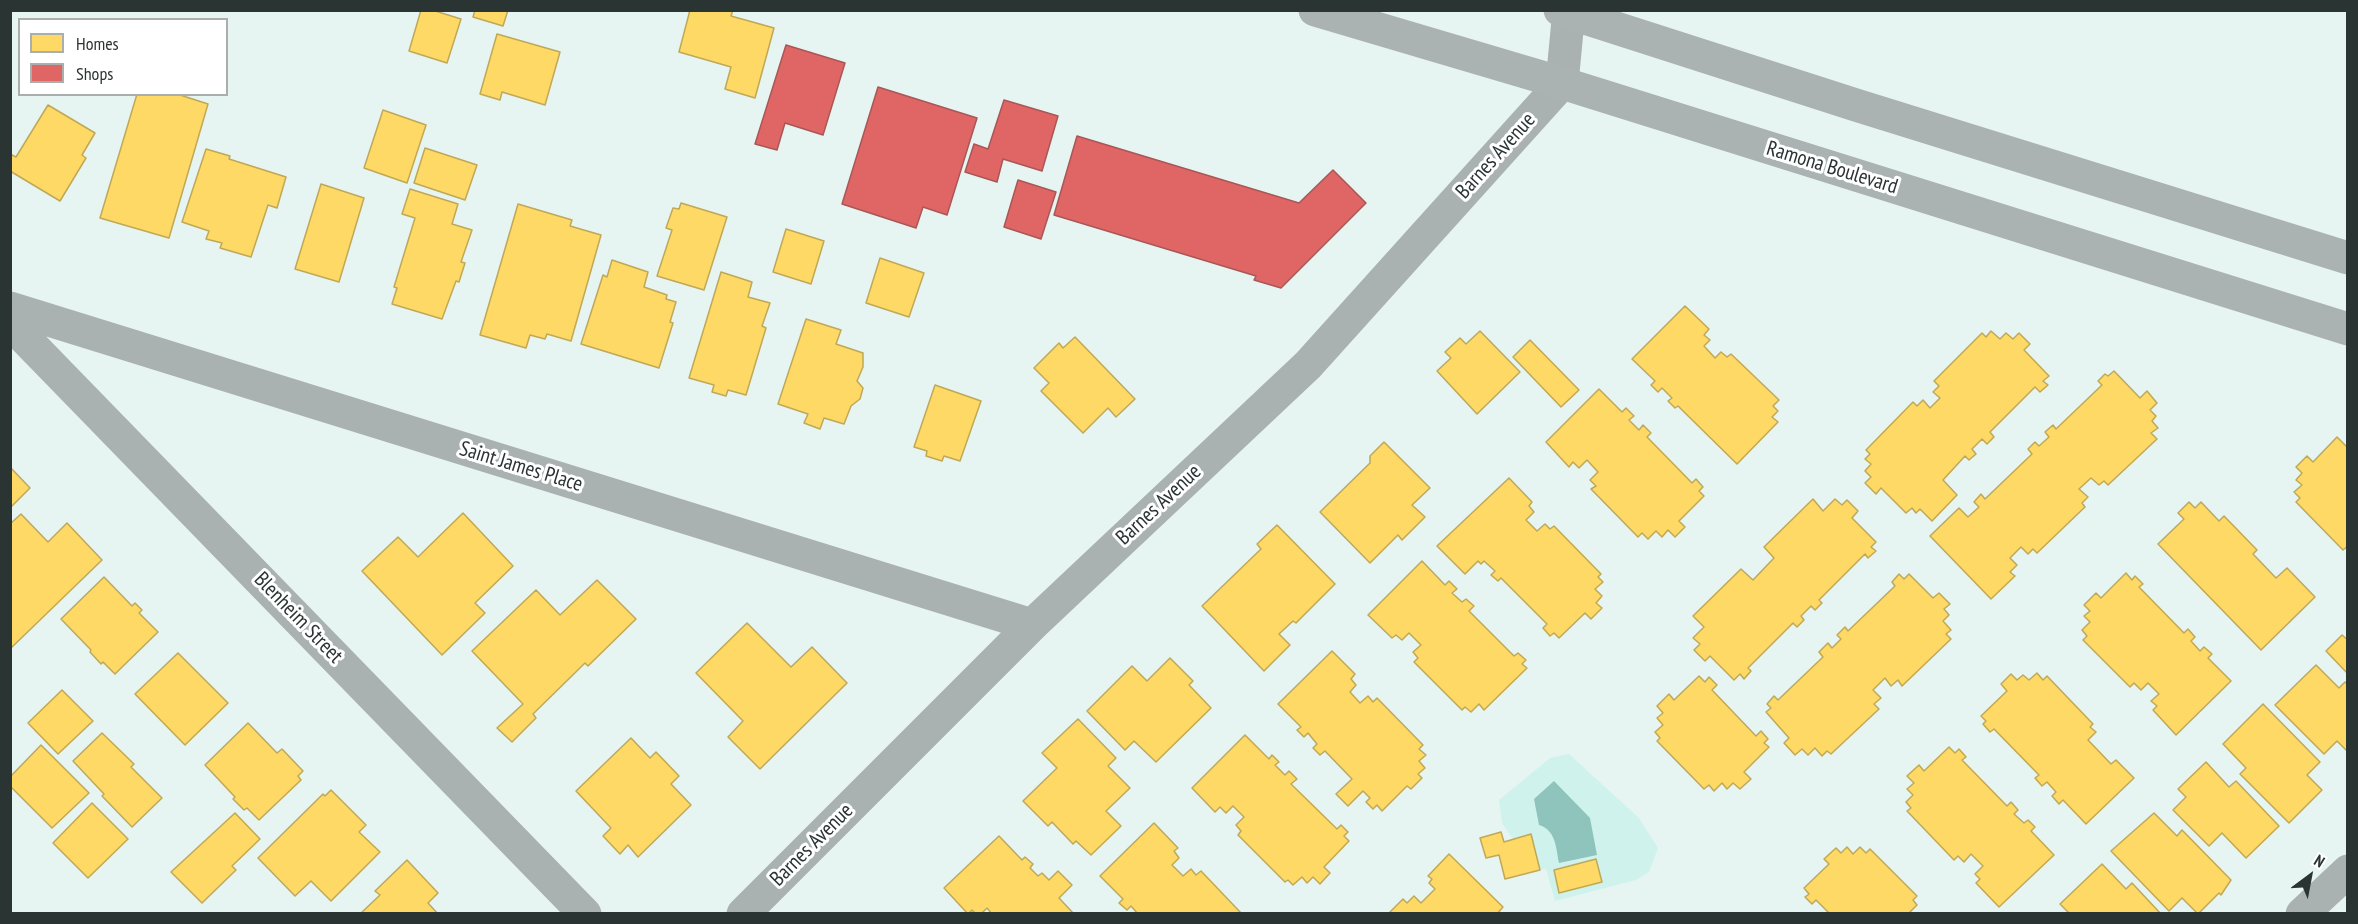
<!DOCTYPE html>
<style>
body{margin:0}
#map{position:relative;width:2358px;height:924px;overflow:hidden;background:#e6f4f2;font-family:"PT Sans Narrow",sans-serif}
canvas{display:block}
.frame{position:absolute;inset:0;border:12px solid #2a3432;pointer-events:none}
.legend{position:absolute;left:18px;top:18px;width:210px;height:78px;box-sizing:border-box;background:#fff;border:2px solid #aaaead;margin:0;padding:8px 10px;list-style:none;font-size:18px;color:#2a3432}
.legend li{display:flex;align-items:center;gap:12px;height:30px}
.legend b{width:30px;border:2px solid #aaaead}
.north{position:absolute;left:2280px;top:846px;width:60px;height:60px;-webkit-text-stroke:4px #fff;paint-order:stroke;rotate:32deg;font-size:16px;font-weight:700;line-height:24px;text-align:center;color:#2a3432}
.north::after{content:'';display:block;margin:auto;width:21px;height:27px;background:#2a3432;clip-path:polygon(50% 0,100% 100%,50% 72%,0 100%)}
</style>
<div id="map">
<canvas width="2358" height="924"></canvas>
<div class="frame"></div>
<ul class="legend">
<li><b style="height:16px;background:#ffd966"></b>Homes</li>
<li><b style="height:16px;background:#e06666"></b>Shops</li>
</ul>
<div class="north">N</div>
</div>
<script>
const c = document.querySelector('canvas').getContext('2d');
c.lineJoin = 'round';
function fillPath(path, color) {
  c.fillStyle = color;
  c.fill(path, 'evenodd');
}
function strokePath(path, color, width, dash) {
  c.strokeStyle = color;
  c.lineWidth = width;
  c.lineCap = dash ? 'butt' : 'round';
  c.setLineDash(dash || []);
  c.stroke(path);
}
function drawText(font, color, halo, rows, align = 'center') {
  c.font = font + ' "PT Sans Narrow",sans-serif';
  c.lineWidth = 6;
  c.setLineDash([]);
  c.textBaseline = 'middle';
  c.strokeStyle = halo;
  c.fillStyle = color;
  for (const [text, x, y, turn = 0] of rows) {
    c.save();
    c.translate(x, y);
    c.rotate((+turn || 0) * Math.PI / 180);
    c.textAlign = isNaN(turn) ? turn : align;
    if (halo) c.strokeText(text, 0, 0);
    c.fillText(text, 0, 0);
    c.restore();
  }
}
const green = new Path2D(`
 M1569,754l70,64 19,30 -9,24 -13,8 -81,21 -9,-32 -6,1 -9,-36 -18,5 -11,-16 -3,-23 51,-42z`);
const water = new Path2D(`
 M1554,781l36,37 7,37 -38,8c-3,-15 -3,-33 -20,-38l-5,-26z`);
const homes = new Path2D(`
 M421,10h11l29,9 -14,44 -38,-12z
 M475,10h33l-5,16 -30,-9z
 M690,10h43l-2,6 43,12 -19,70 -30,-9 6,-22 -52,-15z
 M497,34l63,18 -15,53 -43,-13 -2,8 -20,-6z
 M137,94h40l31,10 -39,134 -69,-20z
 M48,105l47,28 -13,22 4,3 -26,43 -50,-30v-14l2,-2 4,2z
 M383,110l43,15 -19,58 -43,-15z
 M425,148l52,17 -12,35 -51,-17z
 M206,149l24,7 -1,3 57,18 -9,31 -9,-3 -17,52 -31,-9 2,-5 -16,-4 3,-8 -27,-9z
 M321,184l43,14 -25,84 -44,-13z
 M410,189l48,15 -6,20 20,6 -11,32 4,1 -6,19 -3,-1 -14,38 -50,-15 5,-16 -3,-1 21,-69 -13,-4z
 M681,203l46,14 -23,73 -47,-14 15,-46 -6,-2 7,-20 6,1z
 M518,204l54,16 -2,6 31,9 -30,106 -24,-7 -2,5 -15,-4 -4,13 -46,-13z
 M786,229l38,12 -13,43 -38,-12z
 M880,258l44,15 -15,44 -43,-14z
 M612,260l36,12 -4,15 23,8 -1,4 10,3 -6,20 3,1 -14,45 -78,-24 22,-69 4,2z
 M721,272l31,10 -4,15 22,6 -8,23 4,2 -20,67 -18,-5 -2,6 -14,-4 2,-7 -25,-7z
 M1685,306l24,23 -5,6 6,5 -6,6 11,12 6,-6 6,5 4,-3 48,46 -6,6 5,5 -6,6 6,5 -41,42 -59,-58 -3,2 -7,-7 4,-3 -10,-10 -4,4 -7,-7 4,-4 -23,-22z
 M806,319l35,11 -5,14 27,9v14l-6,14 6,7 -3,11 -9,7 -7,18 -20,-6 -4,11 -16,-6 4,-9 -30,-10z
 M1480,331l40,41 -43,42 -40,-43 14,-13 -6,-6 15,-14 6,6z
 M1991,331l9,8 6,-6 7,6 6,-6 11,11 -6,6 25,26 -6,5 5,4 -8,7 -5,-5 -45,45 4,5 -7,7 -5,-5 -10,10 4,5 -7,6 -4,-4 -22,24 14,15 -25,26 -12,-12 -4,4 -4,-5 -6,5 -25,-25 -5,6 -11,-11 6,-6 -6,-6 6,-7 -6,-5 5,-5 -4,-4 47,-48 4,4 6,-6 7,8 10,-10 -7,-6 6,-6 -5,-5 48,-48 4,4z
 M1075,337l60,62 -19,18 -8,-9 -25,25 -42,-42 8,-8 -15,-15 25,-25 4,5z
 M1530,340l49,50 -18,17 -48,-50z
 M2114,371l26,27 7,-7 10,12 -7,7 6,6 -4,5 6,7 -7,5 6,6 -49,46 -4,-4 -5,4 -8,-7 -12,11 9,8 -6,6 3,4 -48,46 -4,-4 -5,5 -7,-7 -11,11 7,7 -7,7 5,4 -24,23 -61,-63 29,-28 9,9 11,-10 -5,-5 7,-8 4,5 47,-45 -4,-5 7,-7 4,4 10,-9 -4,-5 8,-7 3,4 46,-44 -4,-4 7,-7 3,2z
 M935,385l46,16 -21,60 -16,-5 -2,5 -16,-5 1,-5 -13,-4z
 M1599,389l23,23 4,-4 8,8 -5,4 10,10 4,-5 8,8 -4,4 45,46 4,-4 7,8 -4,4 5,5 -25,25 6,6 -10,10 -7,-7 -6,7 -6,-6 -8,8 -6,-6 -4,4 -47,-48 5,-3 -6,-6 8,-8 -11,-12 -8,8 -6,-6 -4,5 -23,-25z
 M2337,437l11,11v98l-5,4 -47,-48 4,-4 -6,-6 8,-7 -6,-5 6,-7 -6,-6 11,-11 6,6z
 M1384,442l46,46 -18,17 13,12 -23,23 -4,-5 -28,28 -50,-51 50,-49v-7z
 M10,467l20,21 -20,20z
 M1509,478l23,24 -3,4 5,6 -8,8 11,11 8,-7 5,5 4,-3 47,48 -3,3 5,5 -8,7 7,7 -6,7 6,5 -11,11 -6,-6 -26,25 -5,-5 -4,3 -7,-8 4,-4 -46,-46 -3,3 -7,-6 4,-4 -11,-10 -3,3 -3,-3 -13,13 -28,-28z
 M1813,499l10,12 12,-12 7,6 5,-5 11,11 -6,7 24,24 -5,5 5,4 -8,7 -3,-4 -46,46 3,3 -7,7 -4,-4 -10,10 3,4 -7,7 -4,-4 -45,45 3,3 -7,8 -4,-5 -6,6 -24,-24 -5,5 -11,-11 6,-6 -7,-6 11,-11 -11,-11 48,-47 12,11 21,-22 -10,-11z
 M2189,502l6,6 6,-6 18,19 5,-5 33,34 -4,4 23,24 11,-10 28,29 -54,53 -103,-106 26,-25 -6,-6z
 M463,513l50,53 -38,37 10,10 -43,42 -80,-84 36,-34 20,20z
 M21,514l27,28 19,-19 35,37 -92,89v-125z
 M1277,525l58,59 -39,39 -3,-2 -14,13 11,11 -26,26 -62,-65 59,-57 -4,-5z
 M1422,561l23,24 4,-4 8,8 -5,4 10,9 4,-3 8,7 -5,5 45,45 4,-3 8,7 -4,4 5,4 -43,42 -5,-6 -8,8 -6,-5 -3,3 -48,-48 4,-4 -5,-6 8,-7 -12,-12 -7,7 -6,-5 -4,3 -24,-23z
 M2126,573l6,7 3,-4 8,8 -4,3 45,46 4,-4 7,8 -4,4 9,10 4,-4 8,7 -4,4 23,23 -55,54 -23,-25 4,-4 -6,-5 8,-7 -11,-11 -7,7 -7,-7 -4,4 -47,-47 4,-4 -5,-6 8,-8 -6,-6 6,-5 -6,-6 12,-12 5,5z
 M1899,574l5,5 5,-5 24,24 6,-5 11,11 -6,5 5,6 -6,6 8,9 -5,4 5,5 -49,47 -4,-6 -7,6 -6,-8 -12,12 8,8 -7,6 5,5 -48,45 -4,-3 -5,5 -7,-8 -7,7 -6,-6 -7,6 -11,-12 5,-5 -23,-26 5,-4 -4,-4 7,-8 4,4 45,-43 -4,-5 9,-9 4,5 9,-9 -4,-4 8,-8 3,4 47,-45 -3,-4z
 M104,577l28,29 3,-3 7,7 -3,3 19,19 -43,42 -12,-12 -2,2 -11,-12 1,-2 -30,-31z
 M597,580l39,39 -48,47 -3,-3 -52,51 3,4 -24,24 -15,-14 26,-24 -51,-53 64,-61 24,25z
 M747,623l44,44 21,-20 35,36 -87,86 -32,-32 15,-16 -47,-48z
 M2342,635l6,5v34l-22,-23z
 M1332,651l23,23 -4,5 5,6 -6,7 10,11 8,-7 5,6 4,-4 46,47 -4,4 7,6 -7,6 6,7 -7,6 4,4 -11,11 -4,-3 -25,25 -5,-6 -4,4 -7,-7 4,-4 -7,-7 -15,15 -12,-12 16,-15 -27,-28 -5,4 -7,-7 4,-4 -9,-11 -4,4 -7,-7 4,-3 -23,-23z
 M178,653l50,50 -43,42 -50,-51z
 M1170,658l23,23 -4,4 22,23 -55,54 -22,-21 -9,9 -38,-39 45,-45 15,15z
 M2316,665l23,23 6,-6 3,3v67l-11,-11 -13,13 -49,-49z
 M2037,673l6,7 4,-4 46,48 -3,3 6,5 -8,8 23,24 5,-4 18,18 -48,46 -23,-24 -4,4 -7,-8 4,-4 -9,-10 -5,4 -7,-8 4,-3 -45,-46 -4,3 -7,-8 3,-3 -5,-5 26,-25 -6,-7 10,-10 6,6 6,-5 6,5z
 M1699,676l6,6 4,-5 8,8 -5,5 44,46 5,-5 7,8 -4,4 5,4 -25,25 7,7 -11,10 -7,-6 -6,6 -5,-6 -8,8 -5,-6 -5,4 -47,-48 3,-3 -5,-6 8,-7 -6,-7 6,-5 -6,-7 12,-12 5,6z
 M62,690l31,31 -35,33 -30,-31z
 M2263,704l57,58 -13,13 15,15 -33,33 -49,-49 6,-6 -23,-24z
 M1078,719l38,39 -8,8 22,22 -24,23 15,15 -30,29 -15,-14 -3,3 -21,-22 -4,4 -25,-25 34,-33 -15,-15z
 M248,723l29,30 5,-4 21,22 -5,5 3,4 -42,40 -12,-12 -3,2 -11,-11 2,-2 -30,-32z
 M102,733l32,31 -3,3 31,31 -30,29 -30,-31 2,-2 -31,-33z
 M1245,735l24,24 3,-4 7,7 -4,3 10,10 4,-4 8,8 -6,5 46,45 4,-4 7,7 -4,4 5,5 -25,26 6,6 -10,11 -7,-7 -6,6 -5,-6 -9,8 -5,-5 -3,2 -47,-47 3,-4 -5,-6 8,-8 -11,-11 -7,7 -6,-6 -5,5 -23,-24z
 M631,738l19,20 6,-6 23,24 -8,8 20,21 -53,52 -10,-12 -8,9 -17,-18 8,-8 -35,-37z
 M41,745l48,48 -37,35 -42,-42v-9z
 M1949,747l6,6 4,-4 7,8 -4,3 45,46 4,-4 7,8 -4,4 10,9 4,-3 7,7 -4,4 23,24 -55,52 -23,-24 4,-4 -5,-5 8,-8 -12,-12 -7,8 -6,-6 -4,4 -47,-49 4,-3 -5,-6 7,-7 -6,-6 7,-6 -7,-7 12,-11 5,6z
 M2206,762l23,25 7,-6 43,45 -33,32 -24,-25 -13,13 -36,-36 13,-13 -8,-8z
 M331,790l35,35 -7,7 21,20 -49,49 -20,-20 -16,15 -37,-38 65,-64 2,2z
 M92,803l36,36 -40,39 -35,-35z
 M235,813l25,26 -28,27 4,4 -34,33 -31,-31z
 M2154,813l23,23 5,-6 49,50 -10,15 -2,-2 -21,21 -16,-16 -13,13 -58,-60z
 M1154,823l24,25 -4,3 5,7 -7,7 11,11 8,-7 5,6 5,-4 41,43h-104l-7,-8 -4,4 -8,-7 4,-4 -23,-23z
 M1501,832l3,10 27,-8 9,36 -35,9 -6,-24 -13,3 -6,-20z
 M999,836l23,24 3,-3 8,7 -3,4 8,8 4,-3 7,7 9,-9 14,14 -13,13 15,16h-82l-5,-6 -6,6h-5l-4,-4 -4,4 -24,-26z
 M1847,847l6,7 7,-7 6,6 4,-4 47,47 -4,4 4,5 -7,7 2,2h-82l-14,-14 -4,4 -7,-7 4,-3 -5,-6 25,-24 -5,-5 12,-11 5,5z
 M1449,854l54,53 -6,7h-109l15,-15 4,4 7,-7 7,7 14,-14 -6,-6 3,-4 -4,-3z
 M1596,859l6,23 -43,11 -5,-23z
 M407,860l31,33 -10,10 10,11h-78l20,-19 -5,-4z
 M2102,864l24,25 6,-6 29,31h-91l-10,-10z`);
const shops = new Path2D(`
 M786,45l59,18 -22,72 -38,-12 -8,27 -22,-6z
 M878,87l99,31 -30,97 -24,-8 -7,21 -74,-24z
 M1004,100l54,16 -16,55 -39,-12 -6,23 -32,-10 9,-28 14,5z
 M1077,136l222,67 34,-33 33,33 -85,85 -27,-8 2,-4 -202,-61z
 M1018,180l38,12 -15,47 -37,-12z`);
const minor = new Path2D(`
 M10,308l1022,317
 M10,323l575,591
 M743,914l289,-289 276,-260 254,-282 7,-73
 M2302,914l46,-43`);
const primary = new Path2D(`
 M1315,10l247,73 786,246
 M1560,10l299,96 489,152`);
const streetNames = [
 ["Barnes Avenue",1496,156,-48],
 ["Ramona Boulevard",1832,168,17],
 ["Saint James Place",521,467,17],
 ["Barnes Avenue",1159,505,-43],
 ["Blenheim Street",298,618,46],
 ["Barnes Avenue",812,845,-45]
];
fillPath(green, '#cff3ec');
fillPath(water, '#8ec4bb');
fillPath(homes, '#ffd966');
strokePath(homes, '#bfa856', 1.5);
fillPath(shops, '#e06666');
strokePath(shops, '#a95756', 1.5);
strokePath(minor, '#aab1b1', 33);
strokePath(primary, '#aab3b2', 33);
drawText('21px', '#2a3432', '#fff', streetNames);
</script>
